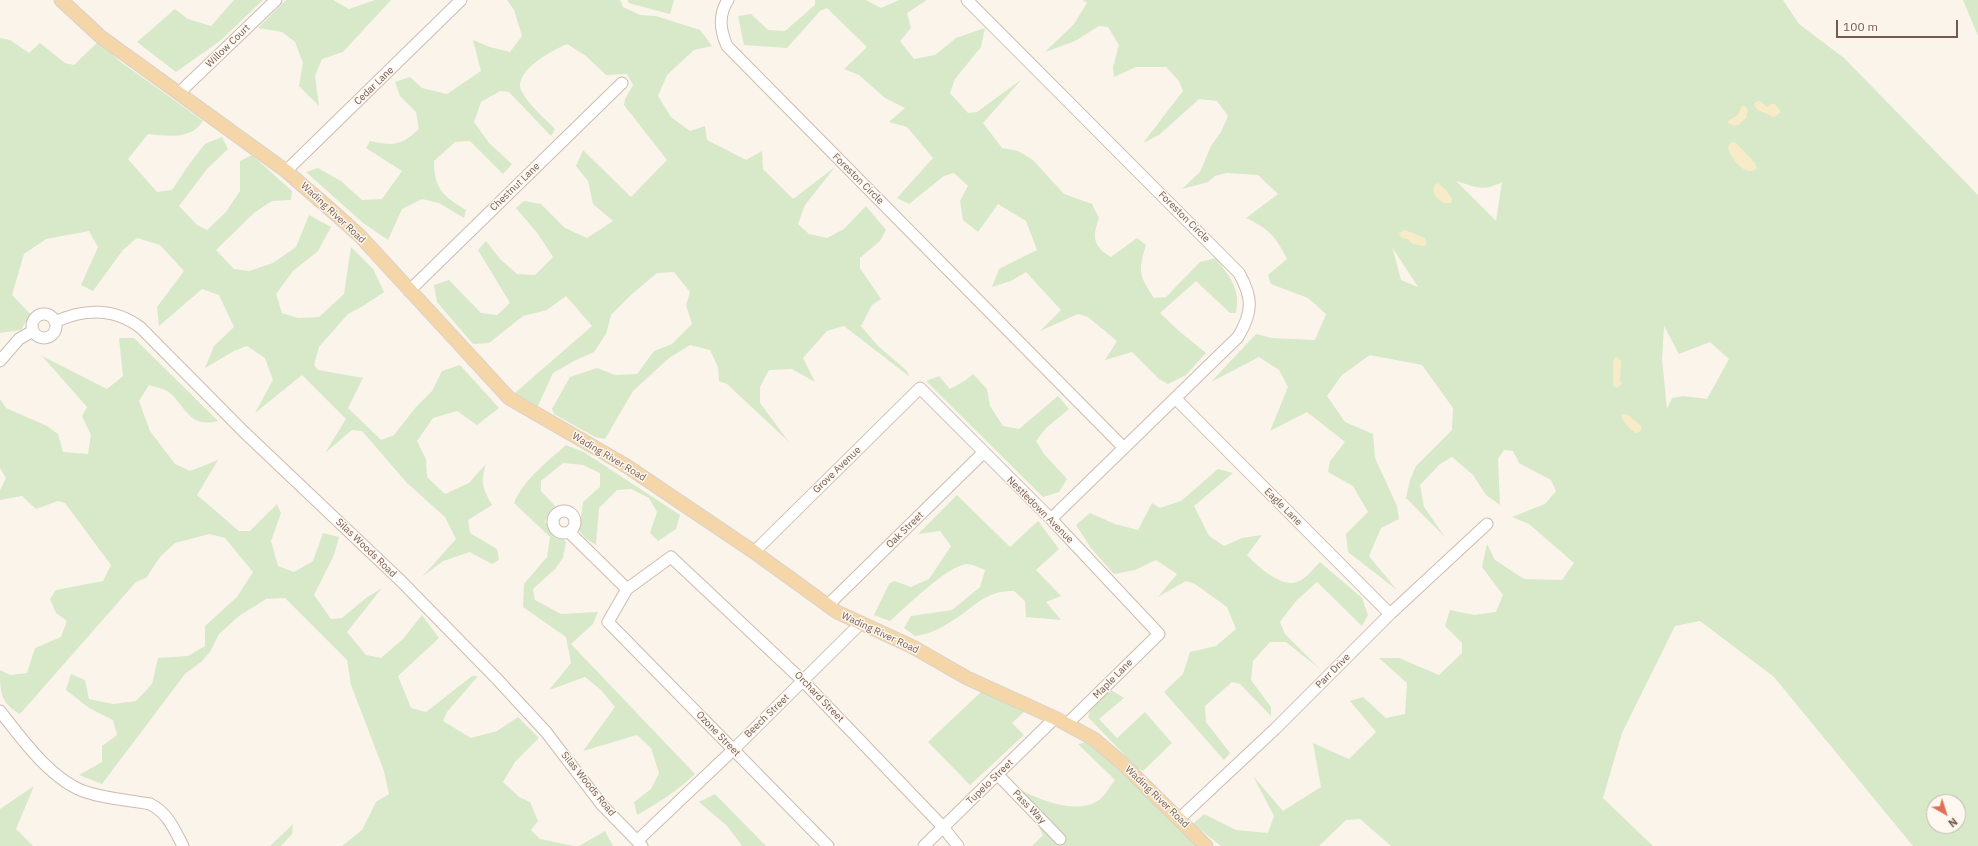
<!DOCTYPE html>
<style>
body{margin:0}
#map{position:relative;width:1978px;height:846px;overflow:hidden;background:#fbf4ea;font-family:"IBM Plex Sans",sans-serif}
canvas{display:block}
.north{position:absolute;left:1926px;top:794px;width:40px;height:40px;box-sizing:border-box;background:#fef8f1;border:1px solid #c7b9b0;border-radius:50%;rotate:141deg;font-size:11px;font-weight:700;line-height:16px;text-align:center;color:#755b4f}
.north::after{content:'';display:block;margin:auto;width:14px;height:18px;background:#dc7158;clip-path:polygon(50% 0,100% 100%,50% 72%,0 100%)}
.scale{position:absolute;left:1836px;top:20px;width:122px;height:18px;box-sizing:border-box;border:2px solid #755b4f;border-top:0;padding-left:5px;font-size:12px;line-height:14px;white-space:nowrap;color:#755b4f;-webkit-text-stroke:3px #fef8f1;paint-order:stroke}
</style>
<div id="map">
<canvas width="1978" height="846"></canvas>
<div class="north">N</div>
<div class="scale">100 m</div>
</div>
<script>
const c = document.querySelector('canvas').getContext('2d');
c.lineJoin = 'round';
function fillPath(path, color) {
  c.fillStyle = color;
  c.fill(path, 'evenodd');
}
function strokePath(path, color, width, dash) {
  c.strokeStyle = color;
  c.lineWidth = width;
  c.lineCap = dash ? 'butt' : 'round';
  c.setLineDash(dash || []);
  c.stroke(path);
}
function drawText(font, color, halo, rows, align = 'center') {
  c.font = font + ' "IBM Plex Sans",sans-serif';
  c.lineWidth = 3;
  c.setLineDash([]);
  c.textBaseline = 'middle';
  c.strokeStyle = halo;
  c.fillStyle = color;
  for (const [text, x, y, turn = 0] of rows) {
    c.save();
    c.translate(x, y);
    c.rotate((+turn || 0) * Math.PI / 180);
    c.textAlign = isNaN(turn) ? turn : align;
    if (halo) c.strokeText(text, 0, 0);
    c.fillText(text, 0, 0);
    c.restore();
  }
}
const green = new Path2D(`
 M234,0h29l-43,41 -44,31 -39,-30 38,-33 13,10 23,7z
 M286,0h47l16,9 26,-9h16l-48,52 -21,7 -7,17 4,30 -20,-20 4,-23 -8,-21 -13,-10 -24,-4z
 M507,0h113l3,7 17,8 16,1 44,14 12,16 -18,4 -27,25 -9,21 13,21 19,14 15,-5 2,14 39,20 16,-9 1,18 30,30 42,-32 -30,38 -7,19 11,10 18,4 17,-9 22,-23 20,24 -6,11 -20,17v10l21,31 -9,6 -11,21 17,20 28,24 4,7 -66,-51 -17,5 -24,27 12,24 -23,-13 -23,1 -9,17v16l29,39 -62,-58 -8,-3 -1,-14 -8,-17 -20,-5 -21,13 -36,33 -28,48 -10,-2 -41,-23 -2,-5 18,-32 27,-9 18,7 22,-1 17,-23 18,-7 20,-20 -6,-19 4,-13 -16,-20 -17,1 -25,21 -21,21 -5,19 -12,18 -20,9 -21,12 -15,33 -23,-13 77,-67 -26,-30 -19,14 -24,6 -34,27 -16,1 -36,-42 -3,-17 15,-5 32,33 16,2 13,-12 -32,-53 8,-9 14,18 17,15 18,1 18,-18 -15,-23 -22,-26 8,-7 17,3 24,24 22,10 26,-17 -20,-17 -5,-23 -12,-15 7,-16 48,47 36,-37 -43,-55 1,-6 8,-14 -6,-11 -21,1 -20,-19 -19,-12c-14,6 -56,28 -45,48 8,14 22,26 33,37l-4,7 -42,-44 -9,-1 -19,11 -7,20 15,21 23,21 -9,10 -33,-33 -15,1 -21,19c0,28 9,35 32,49l-2,8 -25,-15 -17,-4 -20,10 -14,31 -25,-17 -57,-51 12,-4 23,13 21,19 20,-1 20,-28 -36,-23 4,-7c23,5 31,5 49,-12l-3,-17 -16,-16 -5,-14 15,-5 12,11 25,6 34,-23 -8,-31 17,7 20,5 12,-16 -8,-26z
 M628,0h46l-4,14 -42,-11z
 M815,0h51l15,8 18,-8h28l-20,13 4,15 -11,13 14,18 21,-4 21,-17 29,-10 -4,19 -26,32 -5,14 18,20 9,-1 45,-33 -39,44 19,25 16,3 15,9 31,34 28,10 7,14c-7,19 -6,28 12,39l26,-19 9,7c-8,25 -7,31 8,53l12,-1 34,-35 16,-4c14,20 25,30 20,55h-6l-34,-32 -36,32 19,18 27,22 -20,22 -18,9 -9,-5 -27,-27 -27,8 12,-19 -29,-24 -10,-3 -38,17 21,-21 -35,-38 -15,9 -19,6 7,-18 38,-19 -11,-29 -28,-17 -20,28 -15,-12 -3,-19 8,-15 -14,-13 -10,3 -35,28 -12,-6 36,-40 -26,-31 -18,-5 16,-14 -20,-10 -26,-23 -15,-6 23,-22 -40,-39 -7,3 -33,37 -43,-3 -6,-29 13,-2 17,16 17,1 30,-26z
 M1083,0h700l16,24 45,34 134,137v651h-65l-139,-169 -74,-56 -25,5 -53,107 -19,65 50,48h-262l-31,-27 -14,1 -27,26h-98l-28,-22 11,-10 32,16 32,3 6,-17 -21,-40 30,35 38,-24 -8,-44 36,16 27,-27 -26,-31 13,-4 23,21 19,-4 2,-31 -28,-25h20l40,17 23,-22v-10l-17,-17 5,-16 24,5 22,-3 7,-17 -21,-28 5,-23 8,16 29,19 38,1 12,-17 -45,-39 -17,-7 33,-13 11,-13 -5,-11 -32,-17 -6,-12 -9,-1 -6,9 2,46 -14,-10 -13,-20 -21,-18 -12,7 -20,21 4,22 21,30 -39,-39 4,-18 6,-14 36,-36 1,-22 -31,-43 -52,-10 -28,20 -15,21 18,26 28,12 2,24 22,48 2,13 -18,9 -12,28 28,34 -49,-38 -2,-18 22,-22 -15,-26 -25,-14 2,-11 15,-19 -38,-30 -37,19 18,-44 -9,-17 -20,-13 -48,25 45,-48 16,4 43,2 11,-26 -18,-16 -37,-14 -3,-9 19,-16c-12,-23 -18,-30 -41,-41l32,-24 -20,-19 -31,-2 -12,3 -7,6 -26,7 18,-17 11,-26 10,-14 7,-16 -11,-15 -18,-2 -40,36 -16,8 40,-52 -4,-10 -13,-14h-30l-22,10 -1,-10 6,-22 -11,-18 -9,-1 -24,15 -30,11 29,-28 13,-21zM1456,181c21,6 26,11 46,1l-6,39zM1392,246v1l26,40 -17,-7zM1664,326l15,28 31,-12 19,17 -22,40 -24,-3 -11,2 -5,11 -5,-50zM1934,802h24v24h-24z
 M1963,0h15v36z
 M0,38l10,2 19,13 11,-10 25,20 9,2 23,-22h5l16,17 85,61c-12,19 -36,15 -55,13l-20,25 29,33 15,-2 18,-27 15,-19 17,-7 6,12 -21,20 -28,37 18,19 10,5 19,-18 14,-21v-30l12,-6 40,36 -1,9 -19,1 -17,11 -39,38 18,19 15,2 24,-8 23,-16 13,-32 22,12 -13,24 -25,20 -17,23 6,19 16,5 21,-1 25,-23 7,-47 22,22 11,23 -21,14 -15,8 -29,33 -5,18 4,5 45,8 -15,30 33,32 13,-5 22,-28 16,-16 10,-20 18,-6 39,43 -22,17 -20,-14 -24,7 -16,23 9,18 1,18 18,17 24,-11 17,-19c-6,19 -3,24 6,41l-24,15 2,13 27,16 2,11 -7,4 -22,-12 -27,9 -21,16 34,-38 -11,-22 -38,-34 -45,-52 -10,-1 -27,23 21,-34 -44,-44 -47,38 18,-33 -8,-22 -18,-12 -13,5 -29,17 9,-22 20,-19 -15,-32 -17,-6 -43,37 -2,-19 27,-36 -24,-26 -23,-7 -14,12 -30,41 -12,-6 17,-38 -9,-16 -43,8 -22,15 -12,41 18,19 -9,16 -21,3z
 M119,338h15l84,83c-31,8 -32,-17 -51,-30 -5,-3 -13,-4 -18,-6l-10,16 11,30 25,33 15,7 28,-11 -21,35 42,36h11l27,-27 4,9 -10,28 7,25 16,6 19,-11 10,-28 16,4 -5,18 -20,40 17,24 11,-1 24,-20 16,-10 -35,44 19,23 15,3 22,-19 19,-24 17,23 -41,38 13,32 15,4 46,-36h6l-31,36 -4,9 28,17 26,-7 21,-14 21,21 -24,24 -12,20 16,15 11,5 8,19 -7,9 9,9 34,7h-232l20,-16 14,-28 13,-8 -5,-23 -33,-86 -4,-25 -62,-62 -19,1 -27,17 -20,18 -9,18 -9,10 -16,12 -83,110 -23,-9 23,-13v-16l15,-11 -4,-15 -24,-12 -23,-18 5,-16 14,6 4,19 24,5 23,-3 16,-17 6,-26 30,-2 17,-10v-20l32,-29 16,-25 -28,-34 -16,-4 -34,9 -15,14 -14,21 -10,4 -116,132c-20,-11 -20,-23 -20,-44l10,5 17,-2 8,-25 26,-11 6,-16 -11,-8 -6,-14 6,-9 47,-9 8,-16 -46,-62 -7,-2 -22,8 -14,-13 -22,4v-10l6,-12 -6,-10v-69l6,9 41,18 11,8 5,18 25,2 3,-19 -9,-19 5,-9 -45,-51 65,33 16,-13z
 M973,374l14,15 3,17 13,20 16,3 39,-33 11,13 -23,19 -10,13 8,13 23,25 -8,13 -16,5 -117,-116 13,-5 11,13 16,-9z
 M566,445l18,7 96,63 -4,14 -18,12 -8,-8 7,-21 -8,-14 -18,-9 -14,1 -18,18 -3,37 -11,-7 -6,-8 4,-28 17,-15v-14l-17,-8 -20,-2 -22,18v10l15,16 -6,5 -5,10 21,20 -3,16 -8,11 -22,20 2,11 26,14 37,-2 -5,12 -22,20 124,130c-18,17 -37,29 -58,41l-3,-13 17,-13 8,-16 -8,-25 -14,-13 -54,16 32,-44 -14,-17 -16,-13 -36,13 22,-27 -5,-26 -43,-30 1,-23 23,-27 3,-20 -36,-34c10,-24 33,-41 52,-58z
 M1218,469l15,4 -39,33 15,30 15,10 18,-8 20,-3 -15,20c9,10 34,33 50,27 10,-4 16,-13 23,-20l42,36 6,17 -6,11 -45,-44 -21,19 -16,21 5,12 35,35 -34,-27h-16l-17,19 -2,19 20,27v9l-31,-32 -8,-2 -27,24 1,16 24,31 -6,7 -60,-68 19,-18 7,-22 26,-6 20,-17 -9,-22 -32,-23 -9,-3 -28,16 19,-23 -21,-14 -21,10 -21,4 -23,-26 -15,-23 14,-12 25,11 23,6 14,-27 8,5 21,-7z
 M957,495l53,52 28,-26 21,28 -23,21 25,26 -15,6 15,18 -35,-3 -1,-16 -11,-10c-29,-1 -39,16 -62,30 -12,8 -23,13 -37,15l-11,-8 7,-12 41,-6 28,-23 5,-17c-5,-2 -13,-6 -18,-6 -19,1 -62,44 -77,57l-16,-6 15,-31 5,-3 17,6 18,-8 22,-33 -11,-15 -22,3z
 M1111,690l13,8 -25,21 18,19 28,-26 27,31 -29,28 -6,-3 -49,-51 3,-10z
 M981,692l44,19 -13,12 12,12 -54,50 -42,-43z
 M1087,742l35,31 74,73h-164l11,-11 -22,-45c20,11 57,25 78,10 6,-4 11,-14 16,-20l-37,-36z
 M34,786l-18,43 17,17h-33v-37z
 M715,794l51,52h-25v-2l-15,-19 -27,-23z
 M293,824l-1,10 -11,12h-11z
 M605,831l8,15h-34z`);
const sand = new Path2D(`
 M1760,101l7,6 4,-3h4l6,8 -7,5 -16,-7 -4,-5 1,-3z
 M1742,106h3l3,4 -2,8 -8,7 -4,1 -6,-3 1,-3 9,-5z
 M1735,142l20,21 2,5c-11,11 -27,-11 -29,-21l3,-4z
 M1438,183l8,7 6,9 -1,4h-7c-7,-5 -14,-10 -9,-19z
 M1405,230l20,8 2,6 -3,2 -12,-2 -4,-5 -7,-1 -2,-5z
 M1616,356l5,5 -1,19 2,4 -5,4 -4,-2v-25z
 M1624,414l4,1 13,11v5l-4,2c-5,-1 -15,-12 -16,-18z`);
const minor = new Path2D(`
 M728,0c-10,15 -8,30 -1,46l397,402
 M967,0l272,273c14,25 14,39 -1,64l-187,182
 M180,92l96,-92
 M286,171l175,-171
 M409,291l213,-208
 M32 326a12 12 0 1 1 24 0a12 12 0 1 1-24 0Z
 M55,322c30,-14 60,-14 86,6l103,104 157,149 96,98 49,53 56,73 40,41
 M0,361l19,-22 14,-8
 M1176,399l214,215
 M553 522a11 11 0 1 1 22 0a11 11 0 1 1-22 0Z
 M569,532l58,57
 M754,552l166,-164 131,131 108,115 -92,90
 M827,606l156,-153
 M0,711c21,27 52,70 86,81 21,7 43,8 64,12 18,9 24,25 33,42
 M997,774l63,65
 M1180,818l95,-89 115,-115 97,-90
 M637,841l96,-91 128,-127
 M828,846l-220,-224 19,-33 44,-32 132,124 140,146 15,19
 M924,846l131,-128`);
const major = new Path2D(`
 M61,0l40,37 185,134 45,39 29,26 149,162 116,67 129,87 83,60 76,35 54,31 88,40 39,21 28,24 84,83`);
const streetNames = [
 ["Willow Court",228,46,-44],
 ["Cedar Lane",374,86,-44],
 ["Foreston Circle",858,179,45],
 ["Chestnut Lane",515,187,-44],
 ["Wading River Road",333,213,43],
 ["Foreston Circle",1184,217,45],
 ["Wading River Road",609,457,31],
 ["Grove Avenue",837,470,-44],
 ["Eagle Lane",1283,507,45],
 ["Nestledown Avenue",1040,510,45],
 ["Oak Street",905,530,-44],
 ["Silas Woods Road",366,548,44],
 ["Wading River Road",880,633,25],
 ["Parr Drive",1333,671,-45],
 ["Maple Lane",1113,679,-45],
 ["Orchard Street",819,697,46],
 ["Beech Street",767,716,-44],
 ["Ozone Street",718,734,46],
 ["Tupelo Street",990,782,-44],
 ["Silas Woods Road",588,784,51],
 ["Wading River Road",1157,797,44],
 ["Pass Way",1029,807,46]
];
fillPath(green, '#d7e9c9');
fillPath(sand, '#f8ecc8');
strokePath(minor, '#cdbcb1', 13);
strokePath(major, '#d8d1ce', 15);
strokePath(minor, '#fff', 11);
strokePath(major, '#f5d6a8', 13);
drawText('10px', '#755b4f', '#fef8f1', streetNames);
</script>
